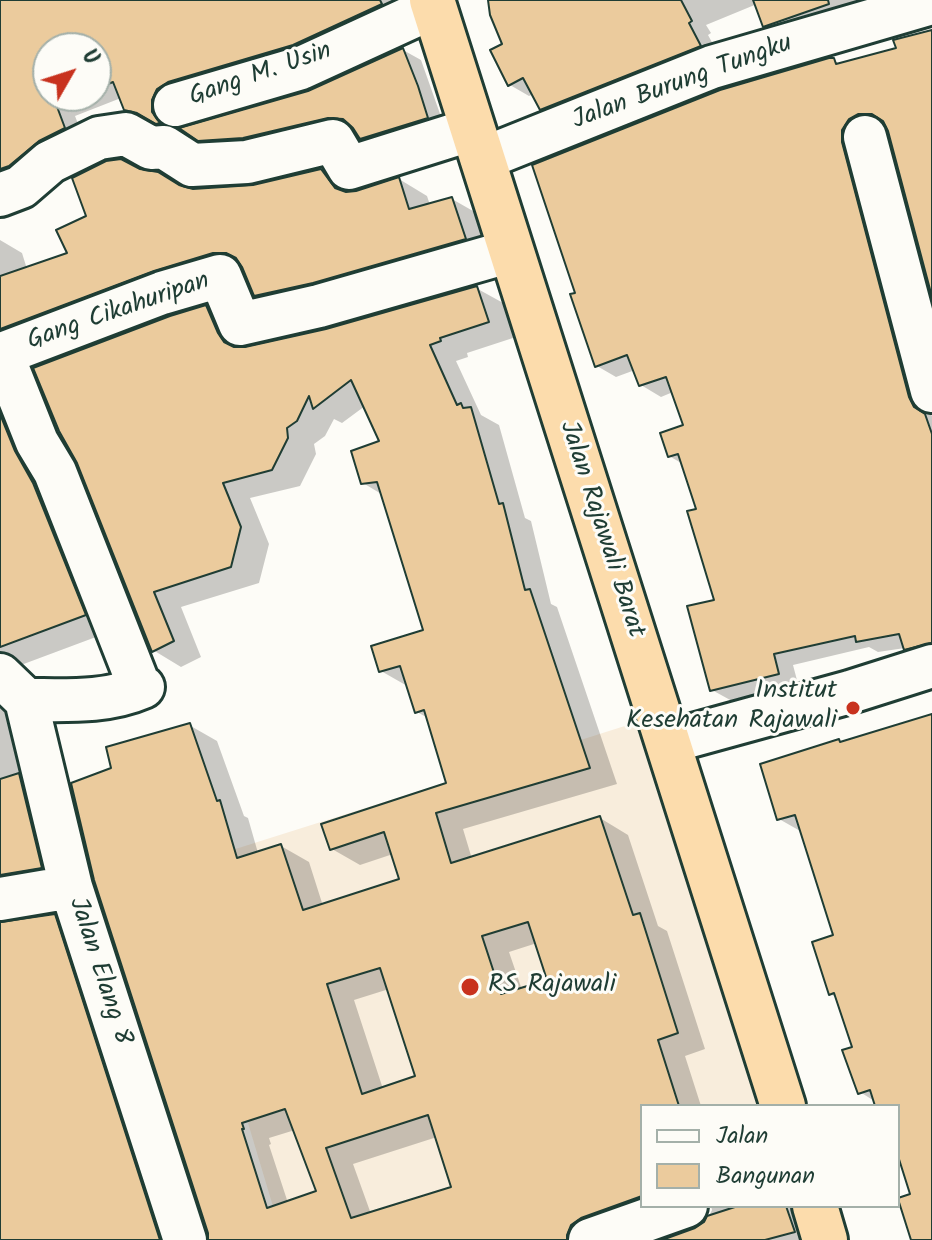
<!DOCTYPE html>
<style>
body{margin:0}
#map{position:relative;width:932px;height:1240px;overflow:hidden;background:#fdfcf7;font-family:Kalam,sans-serif}
canvas{display:block}
.legend{position:absolute;left:640px;top:1104px;width:260px;height:104px;box-sizing:border-box;background:#fdfcf7;border:2px solid #a4b0a9;margin:0;padding:10px 14px;list-style:none;font-size:24px;color:#1f3d34}
.legend li{display:flex;align-items:center;gap:16px;height:40px}
.legend b{width:40px;border:2px solid #a4b0a9}
.north{position:absolute;left:32px;top:32px;width:80px;height:80px;box-sizing:border-box;background:#fdfcf7;border:2px solid #a4b0a9;border-radius:50%;rotate:51deg;font-size:22px;font-weight:700;line-height:32px;text-align:center;color:#1f3d34}
.north::after{content:'';display:block;margin:auto;width:28px;height:36px;background:#c8321e;clip-path:polygon(50% 0,100% 100%,50% 72%,0 100%)}
</style>
<div id="map">
<canvas width="932" height="1240"></canvas>
<ul class="legend">
<li><b style="height:10px;background:#fdfcf7"></b>Jalan</li>
<li><b style="height:22px;background:#ebcb9d"></b>Bangunan</li>
</ul>
<div class="north">U</div>
</div>
<script>
const c = document.querySelector('canvas').getContext('2d');
c.lineJoin = 'round';
function fillPath(path, color) {
  c.fillStyle = color;
  c.fill(path, 'evenodd');
}
function strokePath(path, color, width, dash) {
  c.strokeStyle = color;
  c.lineWidth = width;
  c.lineCap = dash ? 'butt' : 'round';
  c.setLineDash(dash || []);
  c.stroke(path);
}
function drawText(font, color, halo, rows, align = 'center') {
  c.font = font + ' Kalam,sans-serif';
  c.lineWidth = 6;
  c.setLineDash([]);
  c.textBaseline = 'middle';
  c.strokeStyle = halo;
  c.fillStyle = color;
  for (const [text, x, y, turn = 0] of rows) {
    c.save();
    c.translate(x, y);
    c.rotate((+turn || 0) * Math.PI / 180);
    c.textAlign = isNaN(turn) ? turn : align;
    if (halo) c.strokeText(text, 0, 0);
    c.fillText(text, 0, 0);
    c.restore();
  }
}
const built = new Path2D(`
 M647,719l123,387h-128v100h8l-92,34h-275l-111,-371z`);
const shadow = new Path2D(`
 M0,0h393l7,16 -229,108 6,9 -18,-10 -13,-2 -21,-12 -4,-11 -46,18 9,23 -84,54zM48,48h48v48h-48z
 M490,0h371l4,10 -81,27 -20,-12 -7,-21 -51,21 5,8 -3,2 12,22 -158,63 -20,-12 -8,-14 -5,2 -19,-11 -5,-40z
 M932,33v256l-45,-165h-8l49,286 4,6v242l-6,2 -21,-12 -27,4 -9,-5 -76,18 5,19 -66,17 -20,-11 5,-89 -18,-91 -16,-46 -14,-8 16,-29 -12,-35 -12,5 -20,-12 -6,-15 -19,7 -19,-11 236,-306 9,5 56,-15z
 M403,50l18,10 24,68 -66,20 -18,-10 -6,-10 -8,-1 -85,20 -44,3 -19,-11 110,-46z
 M321,171l29,16 4,6 45,-14 28,17 3,9 22,-6 28,16 12,40 -208,56 -28,-16 -11,-27h-3l-60,18 -160,61 90,284 -99,37 -13,23v-451l22,13 5,16 42,-15 114,-66 9,3 61,-4z
 M476,288l29,16 11,33 -49,16 1,4 -12,4 25,54 18,10 26,93 6,3 20,83 6,3 60,177 -154,45 9,30 128,-41 28,17 30,91 9,5 38,118 -20,7 16,50h-59v100l-42,34h-390l-96,-471 75,-44 28,16 27,75 4,2 10,35 23,-7 28,16 14,44 79,-25 -9,-27 -33,11 -28,-16 117,-65 -21,-66 -11,-6 -8,-25 -28,-16 44,-40 -42,-136 -20,-12 19,-41 -17,-36 -23,17 -8,-4 -9,17 -11,8 2,10 -16,32 -50,12 19,46 -10,39 -78,24 20,50 -20,10 -28,-17 -74,-188 127,-155 28,17 11,25 81,-18zM537,943l12,38 -27,9 -13,-38zM389,989l28,88 -34,12 -29,-89zM295,1130l23,62 -30,11 -19,-58 2,-1 -2,-6zM437,1137l16,51 -82,26 -18,-50z
 M0,708l21,12 15,45 -19,9 30,17 22,92 -64,23 -1,15 2,3 48,-8 28,16 100,308h-182z
 M932,716v524h-19v-44l-15,-46v-44h-21l-1,-4 -16,-10 -5,-44 -17,-50 -8,-4 5,-57 -33,-105 -23,-13 63,-76z
 M711,1206h22l2,3 10,-3h56l18,34h-151l28,-10 10,-8 6,-12z`);
const building = new Path2D(`
 M0,0h380l2,4 -89,41 -125,37 -11,7 -5,11v12l8,11 -4,1 -19,-11 -13,-3 -11,-28 -17,7v-41h-48v48h5l12,32 -26,13 -30,25 -9,3z
 M488,0h193l11,21 -3,2 12,23 -161,64 -17,-32 -15,8 -18,-36 12,-6 -12,-29z
 M753,0h75l1,4 -66,23z
 M932,30v267l-44,-166 -5,-10 -11,-7h-14l-9,5 -7,11v12l67,255 5,10 11,7 7,20v209l-28,7 -5,-16 -43,8 -1,-6 -81,18 5,20 -69,17 -23,-85 27,-6 -27,-89 9,-2 -18,-55 -10,3 -8,-24 23,-8 -17,-48 -27,9 -12,-31 -32,12 -25,-73 5,-1 -43,-128 188,-75 109,-32h5l2,6 60,-16 -3,-8z
 M403,48l15,38 10,32 -68,21 -7,-11 -10,-9 -15,-1 -85,20 -45,3 -19,-13 129,-37z
 M121,159l19,10 18,3 21,13 14,4 60,-4 68,-16 14,19 11,4 10,-1 43,-14 10,32 43,-12 14,42 -153,44 -59,13 -12,-29 -6,-9 -10,-5h-13l-59,18 -154,58v-53l67,-23 -11,-23 30,-14 -14,-38 34,-17z
 M477,286l12,36 -49,16 1,3 -11,4 27,60 4,-2 2,5 8,-1 28,97 4,-1 22,87 5,-1 60,179 -154,45 15,50 149,-47 33,99 7,-2 38,120 -20,7 21,66h-37v90l-61,22 -10,7 -4,10v5h-359v-7l-114,-353 -23,-97 40,-15 -5,-21 84,-24 27,78 3,-1 17,58 44,-14 22,66 96,-31 -15,-47 -54,18 -9,-26 125,-41 -22,-73 -9,3 -15,-47 -21,6 -8,-26 52,-16 -46,-148 -16,2 -10,-33 28,-10 -28,-61 -38,29 -4,-13 -12,25 -10,7 1,10 -16,32 -49,13 18,44 -10,40 -77,25 20,49 -22,11 -75,-189 -18,-32 -26,-63 137,-52 36,-11 12,28 6,9 10,5h11l81,-18zM528,922l19,58 -46,14 -19,-58zM380,968l35,108 -53,18 -35,-110zM285,1109l31,82 -49,17 -25,-79h2l-2,-6zM428,1115l23,72 -100,31 -25,-70z
 M0,414l15,37 18,32 53,132 -86,32z
 M932,714v526h-21l-13,-41v-1l12,-4 -12,-38v-50h-23l-5,-16 -12,4 -16,-44 10,-3 -18,-54 -5,2 -17,-53 21,-7 -38,-120 -18,5 -17,-56 79,-25 1,3z
 M19,773l23,95 -42,7v-96z
 M55,914l105,326h-160v-318z
 M738,1206h48l9,26 -30,8h-103l33,-12 9,-6 3,-6z`);
const minor = new Path2D(`
 M175,105l126,-37 133,-61
 M865,137l67,254
 M482,159l230,-92 220,-64
 M0,195l21,-8 29,-25 49,-24 27,-4 25,14 13,-1 28,18 55,-3 86,-21 16,27 124,-39
 M0,675l26,25c41,0 80,3 117,-13
 M140,688l-85,-216 -18,-30 -35,-88 160,-61 58,-17 20,48 79,-18 192,-55
 M26,700l45,187 114,353
 M668,742l182,-50 82,-26
 M0,899l71,-12
 M590,1240l96,-34`);
const highway = new Path2D(`
 M432,0l351,1106
 M815,1206l10,34`);
const markers = [
 [853,708,8,"#c8321e"],
 [470,987,10,"#c8321e"]
];
const streetNames = [
 ["Gang M. Usin",261,76,-19],
 ["Jalan Burung Tungku",683,84,-20],
 ["Gang Cikahuripan",119,313,-19],
 ["Jalan Rajawali Barat",600,530,72],
 ["Jalan Elang 8",98,972,72]
];
const poiNames = [
 ["Institut",837,693],
 ["Kesehatan Rajawali",837,723],
 ["RS Rajawali",488,987,"left"]
];
fillPath(built, '#f8eddc');
fillPath(shadow, '#0003');
fillPath(building, '#ebcb9d');
strokePath(building, '#1f3d34', 2);
strokePath(minor, '#1f3d34', 48);
strokePath(highway, '#1f3d34', 50);
strokePath(minor, '#fdfcf7', 42);
strokePath(highway, '#fcdcac', 44);
for (const [x, y, r, color] of markers) {
  const dot = new Path2D();
  dot.arc(x, y, r, 0, 2 * Math.PI);
  c.fillStyle = color;
  c.fill(dot);
  strokePath(dot, '#fdfcf7', 3);
}
drawText('26px', '#1f3d34', '#fdfcf7', streetNames);
drawText('26px', '#1f3d34', '#fdfcf7', poiNames, 'right');
</script>
